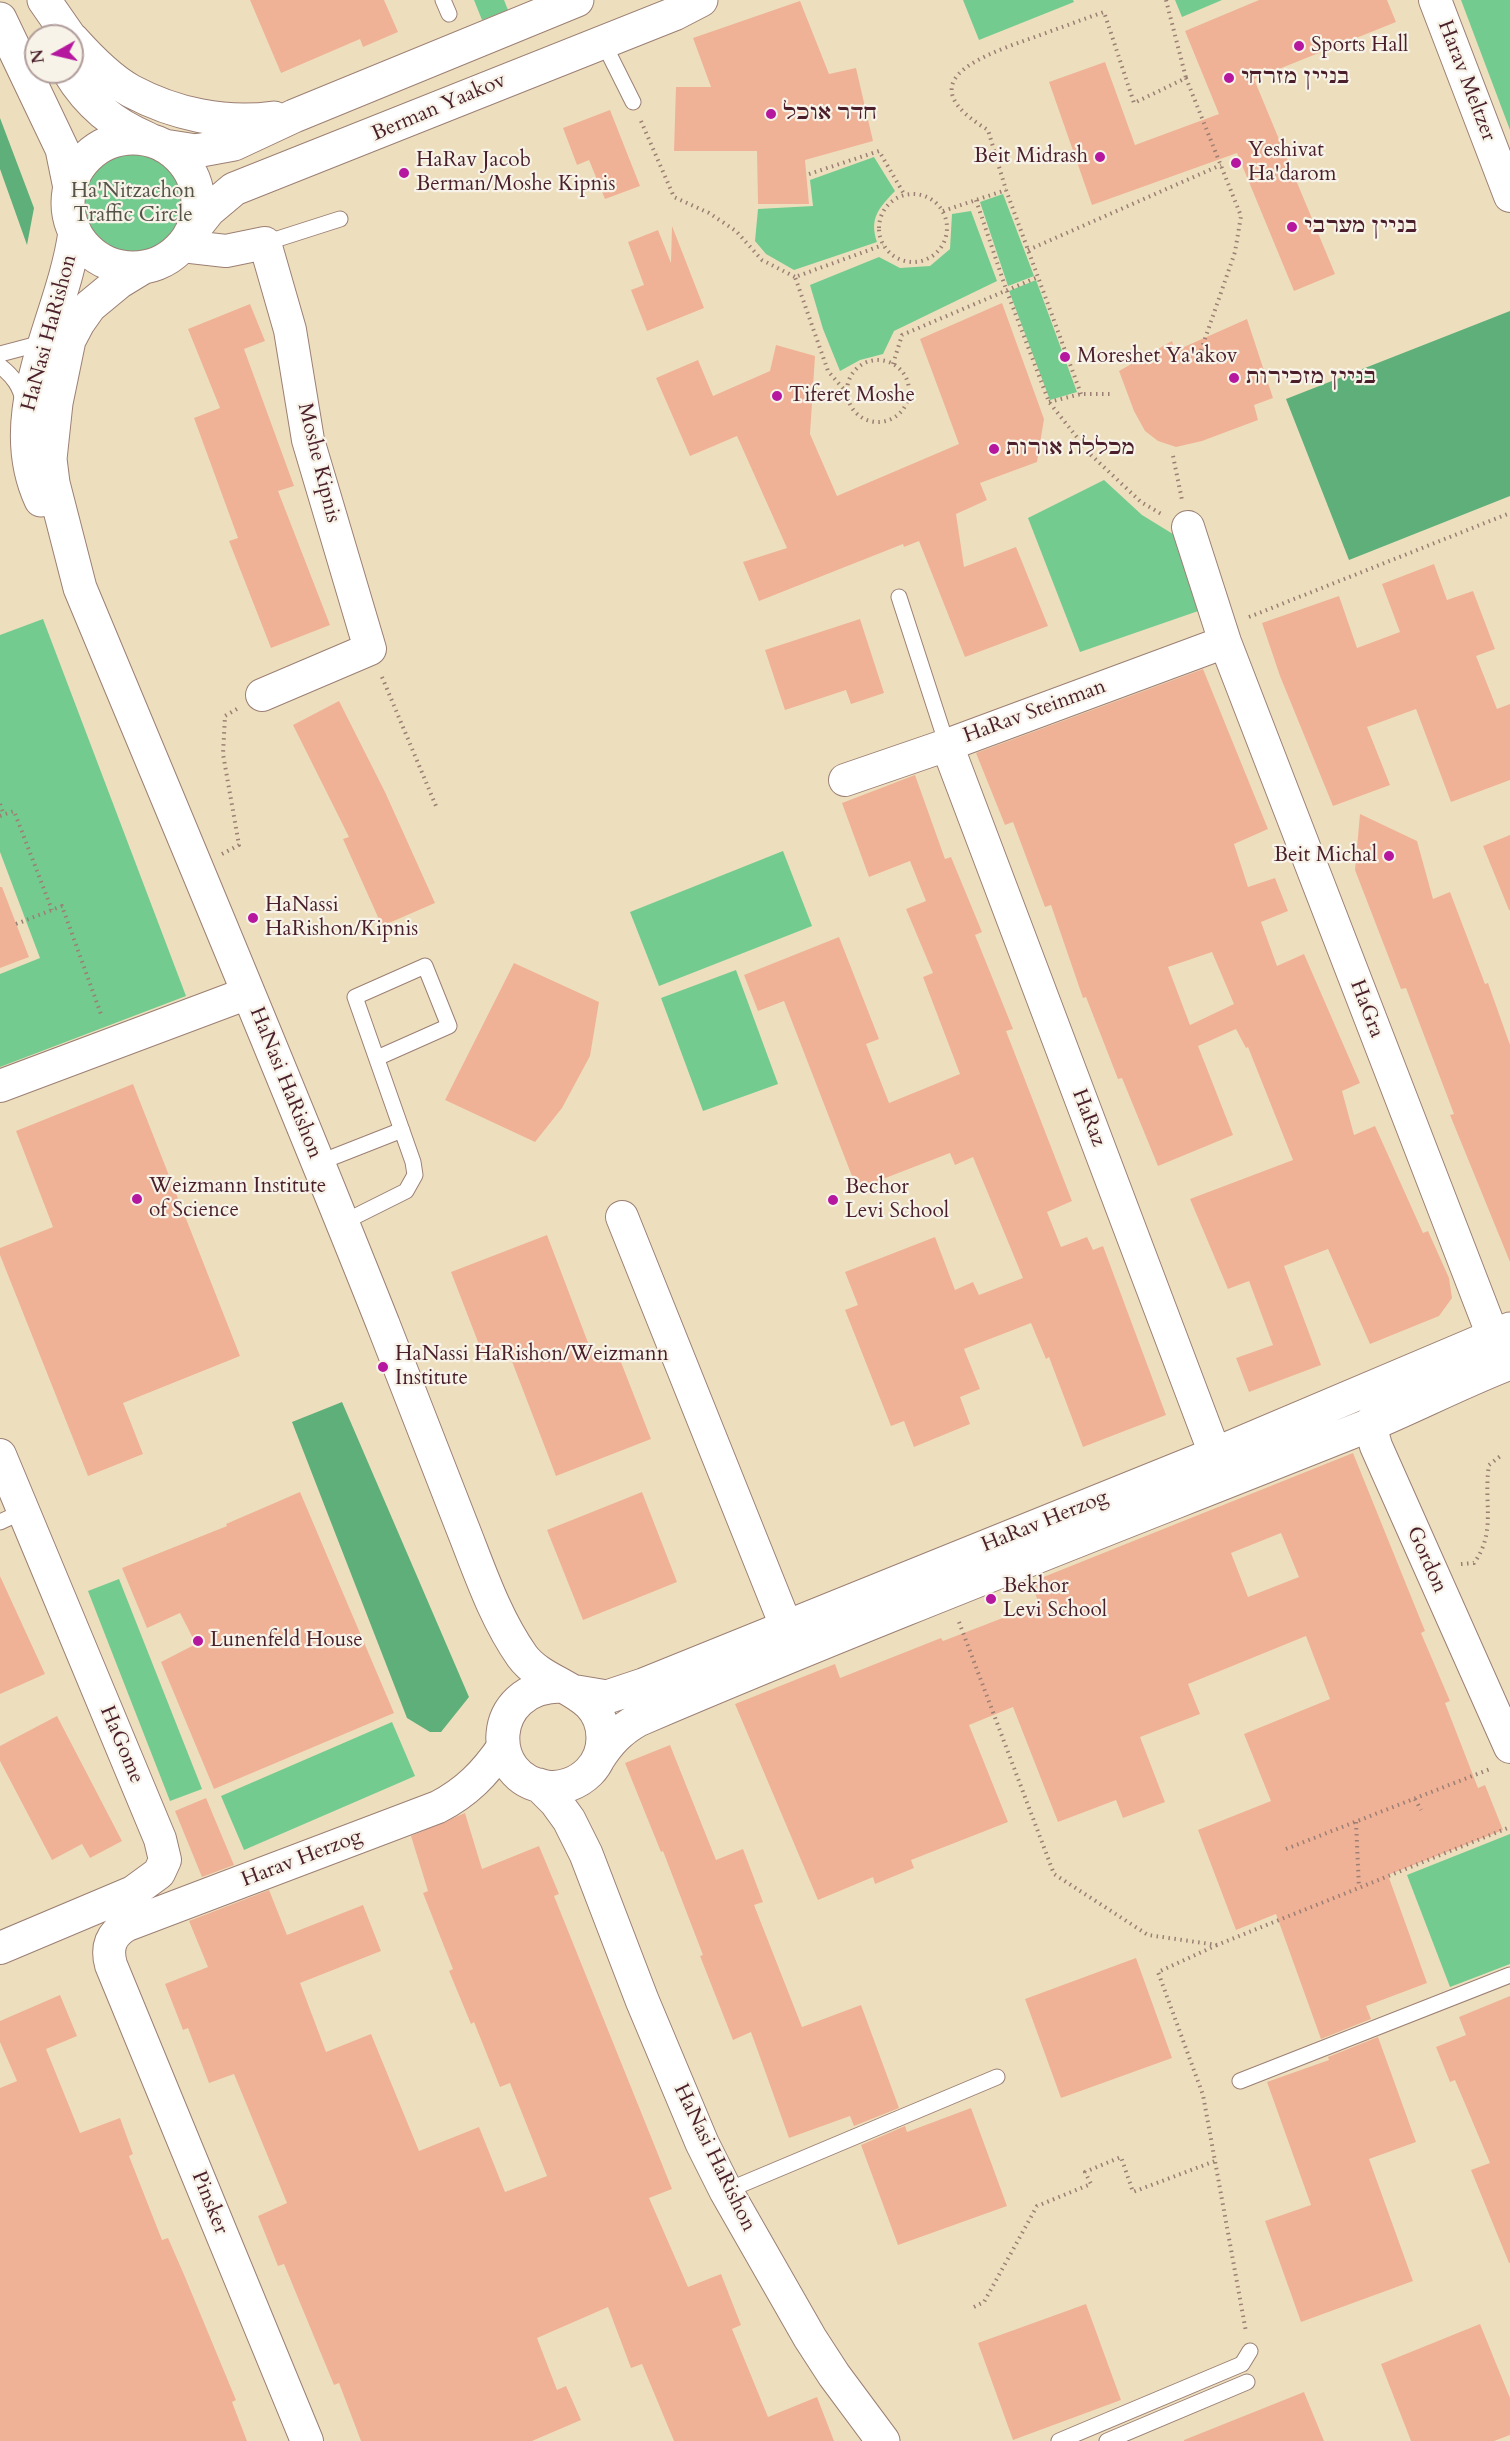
<!DOCTYPE html>
<meta charset="utf-8">
<style>
body{margin:0}
#map{position:relative;width:1510px;height:2441px;overflow:hidden;background:#eddfbd;font-family:Cardo,serif}
canvas{display:block}
.north{position:absolute;left:24px;top:24px;width:60px;height:60px;box-sizing:border-box;background:#f7f3e8;border:2px solid #b29e9c;border-radius:50%;rotate:262deg;font-size:16px;font-weight:700;line-height:24px;text-align:center;color:#4a1f2b}
.north::after{content:'';display:block;margin:auto;width:21px;height:27px;background:#b5179e;clip-path:polygon(50% 0,100% 100%,50% 72%,0 100%)}
</style>
<div id="map">
<canvas width="1510" height="2441"></canvas>
<div class="north">N</div>
</div>
<script>
const c = document.querySelector('canvas').getContext('2d');
c.lineJoin = 'round';
function fillPath(path, color) {
  c.fillStyle = color;
  c.fill(path, 'evenodd');
}
function strokePath(path, color, width, dash) {
  c.strokeStyle = color;
  c.lineWidth = width;
  c.lineCap = dash ? 'butt' : 'round';
  c.setLineDash(dash || []);
  c.stroke(path);
}
function drawText(font, color, halo, rows, align = 'center') {
  c.font = font + ' Cardo,"Frank Ruhl Libre",serif';
  c.lineWidth = 4.5;
  c.setLineDash([]);
  c.textBaseline = 'middle';
  c.strokeStyle = halo;
  c.fillStyle = color;
  for (const [text, x, y, turn = 0] of rows) {
    c.save();
    c.translate(x, y);
    c.rotate((+turn || 0) * Math.PI / 180);
    c.textAlign = isNaN(turn) ? turn : align;
    if (halo) c.strokeText(text, 0, 0);
    c.fillText(text, 0, 0);
    c.restore();
  }
}
const green = new Path2D(`
 M474,0h30l4,10 -26,10z
 M963,0h110l1,2 -95,38z
 M1175,0h47l-40,17z
 M1461,0h49v130z
 M82 204a51 51 0 1 1 102 0a51 51 0 1 1-102 0Z
 M874,157l21,34c-16,17 -26,27 -18,51l-83,28 -28,-16 -11,-13 3,-32 55,-3 -3,-26z
 M1003,194l31,82 -26,10 -28,-84z
 M971,211l26,70 -103,50 -11,23 -23,6 -20,11 -17,-42 -13,-44 69,-28 21,11 30,-2 20,-17 2,-35z
 M1036,280l41,112 -27,8 -41,-109z
 M1104,480l38,35 39,24 23,70 -124,43 -52,-134z
 M43,619l143,377 -186,71v-93l40,-16 -40,-106v-217z
 M783,851l29,75 -153,60 -29,-74z
 M736,970l42,114 -75,27 -42,-113z
 M119,1579l83,210 -32,12 -82,-210z
 M392,1722l23,54 -171,74 -23,-54z
 M1510,1834v130l-60,23 -43,-112z`);
const forest = new Path2D(`
 M0,118l34,90 -7,37 -27,-76z
 M1510,311v185l-161,64 -63,-161z
 M342,1402l127,295 -28,35h-11l-23,-14 -115,-296z`);
const building = new Path2D(`
 M250,0h134l14,32 -35,15 -3,-8 -79,34z
 M1259,0h128l9,22 -142,57 81,195 -41,17 -57,-138 -145,52 -43,-123 56,-20 30,83 84,-31 -34,-83z
 M800,1l29,73 27,-6 17,73 -68,19 4,44h-51l-1,-53h-83l2,-64h35l-18,-49z
 M610,110l30,76 -35,13 -16,-39 -12,5 -14,-37z
 M672,226l32,82 -57,23 -16,-41 13,-5 -16,-43 30,-12 13,33z
 M1002,303l42,116 -7,43 -57,21 7,17 -31,14 8,53 52,-20 32,79 -83,31 -46,-116 -15,6 -1,-3 -144,57 -16,-39 44,-14 -50,-112 -47,20 -34,-78 42,-18 15,36 57,-25 6,-26 39,11 -5,78 27,62 122,-52 -39,-105z
 M250,304l15,37 -21,8 50,137 -16,5 52,134 -59,23 -42,-107 9,-3 -44,-120 26,-10 -32,-79z
 M1247,319l26,79 -19,7 4,15 -56,21 -26,6 -18,-6 -13,-10 -11,-20 -15,-40 53,-30 3,10z
 M1434,564l13,36 26,-9 22,58 -19,7 21,53 13,-5v76l-59,22 -35,-93 -49,18 23,58 -57,21 -53,-130 -18,-53 77,-27 18,52 43,-16 -18,-48z
 M860,619l24,74 -33,11 -5,-14 -61,20 -20,-60z
 M1203,669l65,160 -34,15 14,43 27,-9 13,33 -27,11 16,44 27,-12 56,129 -18,8 12,44 21,-9 48,107 5,-2 21,47 3,20 -13,18 -69,28 -42,-95 -44,17 37,99 -72,27 -13,-34 37,-13 -24,-64 -21,8 -38,-90 103,-39 -45,-113 -2,1 -10,-19 -38,17 35,89 -75,31 -36,-88 -4,1 -32,-82 -3,1 -32,-93 -6,2 -32,-85 -8,3 -29,-72zM1212,952l22,52 -44,21 -22,-58z
 M339,701l46,91 50,111 -53,23 -39,-87 6,-2 -56,-112z
 M915,775l30,84 6,-2 31,75 -7,3 38,94 -7,2 66,170 -25,11 14,35 26,-10 6,13 10,-4 63,169 -83,32 -34,-90 -3,2 -15,-36 -67,26 16,40 -20,8 10,27 -56,23 -10,-26 -13,5 -46,-116 13,-5 -13,-33 90,-35 20,53 18,-8 6,13 44,-17 -50,-121 -18,8 -5,-12 -93,36 -73,-188 -26,10 -14,-36 95,-38 40,102 -13,5 23,59 71,-29 -37,-97 10,-4 -27,-64 20,-8 -16,-40 -41,16 -27,-74z
 M1360,814l57,27 16,58 17,-7 35,92 3,-1 22,62v217l-60,-147 4,-1 -48,-126 -5,1 -46,-119z
 M1510,835v75h-1l-26,-64z
 M0,887h2l27,70 -29,11z
 M514,963l85,39 -9,54 -28,52 -27,34 -90,-42z
 M133,1084l107,272 -117,47 20,51 -55,22 -88,-221v-7l53,-21 -37,-96z
 M547,1235l48,126 22,-9 34,87 -95,37 -48,-125 -23,9 -34,-88z
 M1353,1453l72,178 -4,2 29,68 -5,2 33,85 7,-3 18,45 -115,45 39,108 -61,23 5,13 -50,20 -45,-125 -40,16 -38,-100 73,-29 -27,-67 86,-35 -24,-63 -118,48 12,30 -60,23 25,65 -42,16 -7,-18 -58,22 -45,-115 -44,18 39,97 -97,38 3,8 -39,16 -2,-7 -55,23 -83,-196 100,-40 5,14 101,-40 2,3 96,-37 -8,-22zM1281,1533l18,44 -51,20 -17,-44z
 M300,1492l94,221 -180,76 -53,-127 35,-18 -16,-31 -33,15 -25,-60 105,-42 -1,-2z
 M642,1492l35,90 -94,38 -36,-90z
 M0,1576l45,98 -45,20z
 M57,1716l65,125 -32,17 -8,-14 -30,16 -52,-99v-15z
 M670,1745l46,115 27,-11 20,53 -9,3 48,122 59,-22 38,103 -45,18 -4,-10 -61,22 -38,-106 -18,8 -33,-84 3,-1 -40,-104 -2,1 -36,-89z
 M206,1798l28,67 -32,12 -27,-66z
 M465,1813l17,56 57,-23 20,48 -5,2 118,293 -23,9 39,89 33,-13 20,51 -9,4 36,88 49,-20 17,44h-160l-32,-77 -11,4 -23,-61 -71,31 20,52 9,-4 15,34 -49,21h-171l-22,-58 -5,2 -50,-121 -6,2 -20,-50 29,-13 -53,-129 -25,9 -21,-55 -5,2 -18,-46 43,-17 -19,-46 80,-31 18,45 76,-30 18,46 -81,32 26,69 45,-18 48,117 60,-24 26,65 42,-16 -37,-93 -10,4 -26,-65 -3,2 -22,-53 4,-2 -30,-76 5,-2 -17,-55z
 M1136,1958l36,100 -111,40 -36,-99z
 M60,1995l17,41 -31,13 34,84 40,-15 13,36 -4,2 33,84 6,-2 17,39 51,123 -4,2 15,39h-247v-353l17,-7 -17,-39v-21z
 M1510,1996v267h-1l-38,-93 19,-7 -35,-83 -5,2 -14,-35 30,-12 -7,-18z
 M1378,2037l38,105 -47,17 44,122 -112,41 -36,-101 46,-16 -44,-123 62,-22 -1,-3z
 M971,2108l36,98 -109,39 -37,-100 44,-19 2,6z
 M1086,2304l35,96 -108,40 -35,-97z
 M1480,2324l30,74v37l-16,6h-83l-30,-77z
 M1304,2392l20,49h-140v-1z`);
const path = new Path2D(`
 M1166,0l20,78
 M641,121l33,76 35,16 27,18 26,29 33,17
 M809,174l70,-23 25,43
 M879 228a34 34 0 1 1 68 0a34 34 0 1 1-68 0Z
 M976,200l30,89 43,113 42,53 50,47 22,13
 M943,211l63,-21
 M1028,250l193,-85
 M847 391a31 31 0 1 1 62 0a31 31 0 1 1-62 0Z
 M893,364l9,-29 136,-58
 M847,393l-19,-22 -33,-94 88,-32
 M1081,394l-75,-204 -18,-60c-78,-47 -14,-71 38,-90 26,-9 52,-19 78,-28l30,91 52,-25 55,138 -6,36 -38,110
 M1049,402l32,-8h33
 M1173,456l9,44
 M1249,617l261,-104
 M382,677l54,129
 M0,804l4,11
 M0,816l14,-5 38,99
 M222,854l17,-9 -16,-91 2,-38 12,-7
 M16,924l46,-18 40,111
 M1461,1564l13,-1c23,-32 9,-60 15,-98l14,-11
 M959,1622l95,252 94,61 69,10 293,-118
 M1415,1799l6,11
 M1356,1822l3,66
 M1286,1849l204,-80
 M1217,1945l-59,27 45,123 43,237
 M974,2307l10,-5 53,-96 54,-22 -6,-12 36,-15 12,35 82,-31`);
const service = new Path2D(`
 M443,0l6,14
 M603,42l30,60
 M265,243l75,-24
 M0,354l38,-10 3,-6
 M0,366c14,11 20,20 24,37
 M899,597l48,148
 M318,1163l84,-33
 M342,1223l64,-32 9,-16 -2,-13 -58,-165 70,-31 24,60 -72,32
 M0,1522l24,-11
 M1240,2081l270,-106
 M726,2191l271,-114
 M1059,2441l183,-77 8,-13
 M1107,2441l140,-59`);
const minor = new Path2D(`
 M1435,0l75,196
 M182,246l44,5 39,-8 25,87 18,110 62,209 -108,46
 M1188,527l37,115 268,694 -10,25
 M947,745l268,709 25,11
 M845,780l102,-35 278,-103
 M0,1086l248,-93
 M622,1217l164,409
 M1383,1404l-13,21 6,21 134,301
 M0,1455l160,384 5,21 -6,13 -26,19 -133,56
 M307,2441l-196,-476c-5,-18 0,-31 16,-40l311,-118c29,-15 47,-34 65,-60`);
const tertiary = new Path2D(`
 M44,0l25,36
 M0,19l62,130 8,39
 M72,39c17,19 37,40 59,52 43,23 94,34 143,27
 M69,72c20,33 44,52 79,67
 M68 203a65 65 0 1 1 130 0a65 65 0 1 1-130 0Z
 M164,146l32,5 38,-7 60,-28 283,-116
 M190,234l19,-24 25,-21 440,-175 27,-14
 M142,268l-23,14 -29,24 -12,17 -9,17 -13,63 -6,56 3,24 27,105c102,245 205,489 303,736 26,67 52,134 78,200 18,45 33,92 61,132 24,33 81,32 81,82 0,12 -5,25 -14,34 -11,11 -27,17 -42,15 -62,-7 -60,-101 14,-101
 M41,500c-41,-88 22,-180 34,-268
 M577,1692l30,5 36,-12 572,-231 295,-125
 M598,1759c11,-17 22,-29 40,-39 241,-103 486,-197 729,-294 48,-20 94,-44 143,-63
 M539,1785l17,17 13,18 17,34 56,146 60,143 24,48 84,147 24,37 49,66`);
const markers = [
 [1299,46,6,"#b5179e"],
 [1229,78,6,"#b5179e"],
 [771,114,6,"#b5179e"],
 [1100,157,6,"#b5179e"],
 [1236,163,6,"#b5179e"],
 [404,173,6,"#b5179e"],
 [1292,227,6,"#b5179e"],
 [1065,357,6,"#b5179e"],
 [1234,378,6,"#b5179e"],
 [777,396,6,"#b5179e"],
 [994,449,6,"#b5179e"],
 [1389,856,6,"#b5179e"],
 [253,918,6,"#b5179e"],
 [137,1199,6,"#b5179e"],
 [833,1200,6,"#b5179e"],
 [383,1367,6,"#b5179e"],
 [991,1599,6,"#b5179e"],
 [198,1641,6,"#b5179e"]
];
const poiNames = [
 ["Sports Hall",1311,46],
 ["בניין מזרחי",1241,78],
 ["חדר אוכל",783,114],
 ["Yeshivat",1248,151],
 ["Ha'darom",1248,175],
 ["Beit Midrash",1088,157,"right"],
 ["HaRav Jacob",416,161],
 ["Berman/Moshe Kipnis",416,185],
 ["בניין מערבי",1304,227],
 ["Moreshet Ya'akov",1077,357],
 ["בניין מזכירות",1246,378],
 ["Tiferet Moshe",789,396],
 ["מכללת אורות",1006,449],
 ["Beit Michal",1377,856,"right"],
 ["HaNassi",265,906],
 ["HaRishon/Kipnis",265,930],
 ["Weizmann Institute",149,1187],
 ["of Science",149,1211],
 ["Bechor",845,1188],
 ["Levi School",845,1212],
 ["HaNassi HaRishon/Weizmann",395,1355],
 ["Institute",395,1379],
 ["Bekhor",1003,1587],
 ["Levi School",1003,1611],
 ["Lunenfeld House",210,1641]
];
const streetNames = [
 ["Harav Meltzer",1466,81,69],
 ["Berman Yaakov",439,108,-23],
 ["HaNasi HaRishon",50,333,-75],
 ["Moshe Kipnis",318,463,76],
 ["HaRav Steinman",1035,712,-20],
 ["HaGra",1366,1009,69],
 ["HaNasi HaRishon",285,1083,68],
 ["HaRaz",1088,1118,69],
 ["HaRav Herzog",1045,1522,-22],
 ["Gordon",1426,1560,66],
 ["HaGome",121,1745,67],
 ["Harav Herzog",302,1859,-21],
 ["HaNasi HaRishon",714,2158,64],
 ["Pinsker",209,2203,68]
];
const parkNames = [
 ["Ha'Nitzachon",133,192],
 ["Traffic Circle",133,216]
];
fillPath(green, '#73cb90');
fillPath(forest, '#5eaf7a');
fillPath(building, '#f0b296');
strokePath(service, '#9c7f74', 17);
strokePath(minor, '#9c7f74', 34);
strokePath(tertiary, '#9c7f74', 35);
strokePath(path, '#9c7f74', 4, [1.5, 4.5]);
strokePath(service, '#fff', 15);
strokePath(minor, '#fff', 32);
strokePath(tertiary, '#fff', 33);
for (const [x, y, r, color] of markers) {
  const dot = new Path2D();
  dot.arc(x, y, r, 0, 2 * Math.PI);
  c.fillStyle = color;
  c.fill(dot);
  strokePath(dot, '#f7f3e8', 2);
}
drawText('21px', '#4a1f2b', '#f7f3e8', poiNames, 'left');
drawText('21px', '#4a1f2b', '#f7f3e8', streetNames);
drawText('21px', '#565349', '#f7f3e8', parkNames);
</script>
